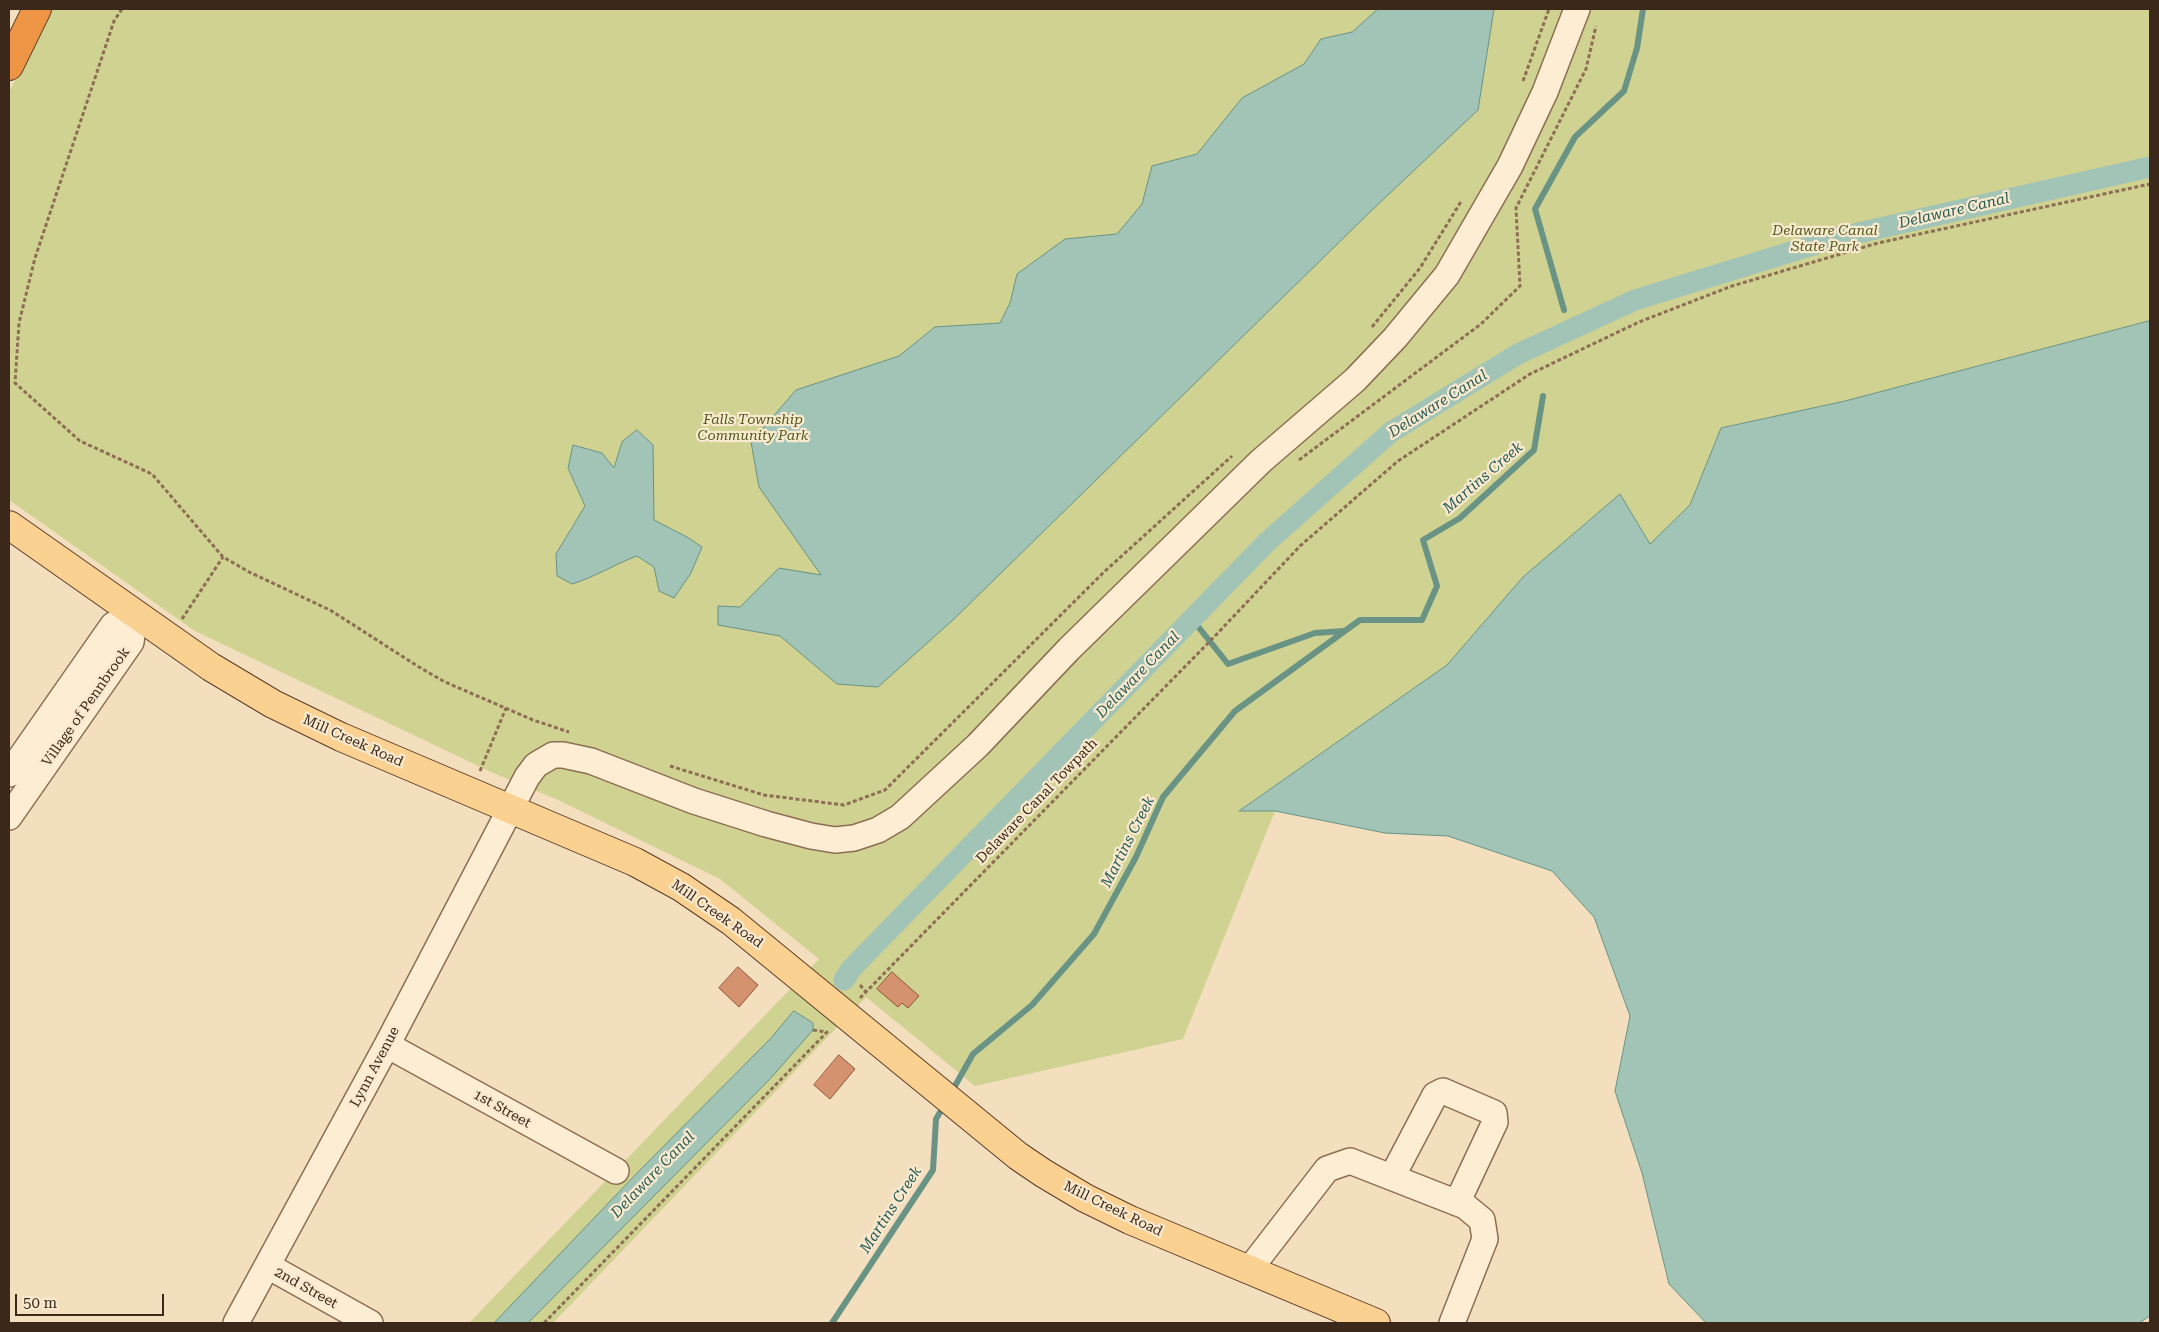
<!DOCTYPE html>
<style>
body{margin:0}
#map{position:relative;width:2159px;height:1332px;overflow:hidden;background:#f3dfbe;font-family:"Roboto Serif",serif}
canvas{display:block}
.frame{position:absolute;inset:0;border:10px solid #3b281b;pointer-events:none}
.scale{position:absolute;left:15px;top:1294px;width:149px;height:22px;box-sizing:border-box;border:2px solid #3b281b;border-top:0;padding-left:6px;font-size:15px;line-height:18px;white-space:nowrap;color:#3b281b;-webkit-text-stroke:4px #f9e9ce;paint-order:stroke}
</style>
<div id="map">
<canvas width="2159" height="1332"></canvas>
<div class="frame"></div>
<div class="scale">50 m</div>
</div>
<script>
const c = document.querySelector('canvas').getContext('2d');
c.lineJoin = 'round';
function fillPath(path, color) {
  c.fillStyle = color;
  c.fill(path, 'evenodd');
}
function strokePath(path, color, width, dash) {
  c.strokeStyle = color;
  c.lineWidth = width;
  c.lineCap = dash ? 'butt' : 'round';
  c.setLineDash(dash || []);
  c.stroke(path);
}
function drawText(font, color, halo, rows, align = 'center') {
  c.font = font + ' "Roboto Serif",serif';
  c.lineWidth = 4.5;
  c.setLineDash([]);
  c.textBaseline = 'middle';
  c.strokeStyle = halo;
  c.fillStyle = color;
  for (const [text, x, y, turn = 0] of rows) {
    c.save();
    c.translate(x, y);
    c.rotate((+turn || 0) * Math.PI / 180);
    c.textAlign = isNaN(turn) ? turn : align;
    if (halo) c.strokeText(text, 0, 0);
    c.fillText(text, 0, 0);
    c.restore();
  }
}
const green = new Path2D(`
 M51,9h2099v312l-305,80 -124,27 -31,77 -40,40 -30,-51 -97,83 -76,88 -207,145 35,1 -92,228 -208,47 -109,-89 -313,326h-84l350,-364 -99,-80 -164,-80 -65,-27 -296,-141 -186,-131v-408z`);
const water = new Path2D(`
 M1378,9h116l-16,101 -108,102 -416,407 -76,68 -41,-3 -57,-48 -62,-11v-19l22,1 39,-39 42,7 -62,-88 -8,-45 45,-52 103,-34 36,-29 65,-4 10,-20 7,-29 48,-35 52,-5 25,-30 10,-38 45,-12 45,-56 62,-34 17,-25 31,-7z
 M2150,321v995l-11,7h-433l-37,-39 -27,-111 -27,-82 15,-75 -36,-99 -42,-46 -104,-35 -63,-3 -110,-22h-36l208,-146 76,-88 97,-83 30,50 40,-39 31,-77 124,-27z
 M637,430l16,15 1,75 33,17 15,10 -11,26 -17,25 -15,-7 -5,-24 -17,-11c-22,8 -42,21 -65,28l-15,-8 -1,-22 29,-48 -17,-38 5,-23 29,8 12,15 8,-26z
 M794,1011l19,12v7l-43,49 -242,244h-34l144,-151 133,-134z`);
const stream = new Path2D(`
 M1564,310l-29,-101 40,-72 49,-46 13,-43 6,-39
 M1192,619l36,45 87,-31 29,-2
 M951,1093l22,-39 59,-49 62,-71 42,-77 27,-60 72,-86 125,-91h62l15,-34 -14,-46 37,-22 74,-68 9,-54
 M832,1323l101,-153 3,-51 9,-15`);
const canal = new Path2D(`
 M844,980l7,-11 416,-427 124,-110 127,-78 117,-54 201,-62 314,-71`);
const building = new Path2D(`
 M738,967l20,18 -19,22 -20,-19z
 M892,972l27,24 -11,12 -6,-5 -4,4 -21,-18z
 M839,1055l16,14 -25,30 -16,-14z`);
const path = new Path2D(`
 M122,9l-8,12 -79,237 -16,65 -4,60 65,58 72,33 71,83 26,15 81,38 89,57 26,15 88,38 36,12
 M1523,81l26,-72
 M1372,327l48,-59 42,-68
 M1299,460l182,-136 39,-38 -4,-78 70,-139 10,-43
 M182,619l41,-62
 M670,766l94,29 80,10 41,-15 219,-218 128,-116
 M480,771l26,-63
 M860,985l6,7
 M860,998l355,-362 85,-90 98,-85 132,-87 109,-52 93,-36 146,-43 272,-59
 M813,1030l13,2
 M544,1323l285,-293`);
const minor = new Path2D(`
 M9,774l104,-149 22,-11
 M9,817l122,-175 4,-28
 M387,1045l229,126
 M1392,1177l43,-82 8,-4 51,22 1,9 -38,81
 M268,1266l102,57
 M1249,1270l78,-101 23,-8 115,45 17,14 3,19 -33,84
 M236,1323l151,-278 140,-268 9,-12 17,-10h10l28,6 103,40 72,23 45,12 24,4 19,-2 24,-8 22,-13 78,-72 91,-96 192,-188 94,-81 40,-42 52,-63 63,-109 35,-74 32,-83`);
const major = new Path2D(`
 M9,525l202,142 62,37 68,33 294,125 46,25 50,34 287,235 25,17 42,25 45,22 246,103`);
const highway = new Path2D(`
 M9,66l28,-57`);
const parkNames = [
 ["Delaware Canal",1825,231],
 ["State Park",1825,247],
 ["Falls Township",753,420],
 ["Community Park",753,436]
];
const streetNames = [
 ["Village of Pennbrook",86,707,-55],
 ["Mill Creek Road",353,741,24],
 ["Delaware Canal Towpath",1037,801,-46],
 ["Mill Creek Road",717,914,35],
 ["Lynn Avenue",375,1067,-62],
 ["1st Street",502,1109,29],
 ["Mill Creek Road",1113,1209,26],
 ["2nd Street",306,1288,29]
];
const waterNames = [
 ["Delaware Canal",1954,211,-13],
 ["Delaware Canal",1438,404,-32],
 ["Martins Creek",1483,478,-41],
 ["Delaware Canal",1138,675,-46],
 ["Martins Creek",1128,842,-63],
 ["Delaware Canal",653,1175,-46],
 ["Martins Creek",891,1210,-57]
];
fillPath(green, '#d0d291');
fillPath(water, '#a2c4b7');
strokePath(water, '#689385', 1);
strokePath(stream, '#689385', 6);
strokePath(canal, '#a2c4b7', 21);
fillPath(building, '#d5926f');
strokePath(building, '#8f5337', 1);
strokePath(minor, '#8d6e54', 28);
strokePath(major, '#5a3c29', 30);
strokePath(highway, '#5a3c29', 30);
strokePath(path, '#8d6e54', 3, [4, 2.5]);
strokePath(minor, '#fdedd2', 25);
strokePath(major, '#fbd191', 28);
strokePath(highway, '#ed9544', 28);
drawText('italic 14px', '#505a1f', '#f9e9ce', parkNames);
drawText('14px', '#3b281b', '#f9e9ce', streetNames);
drawText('italic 15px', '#285c55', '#f9e9ce', waterNames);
</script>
